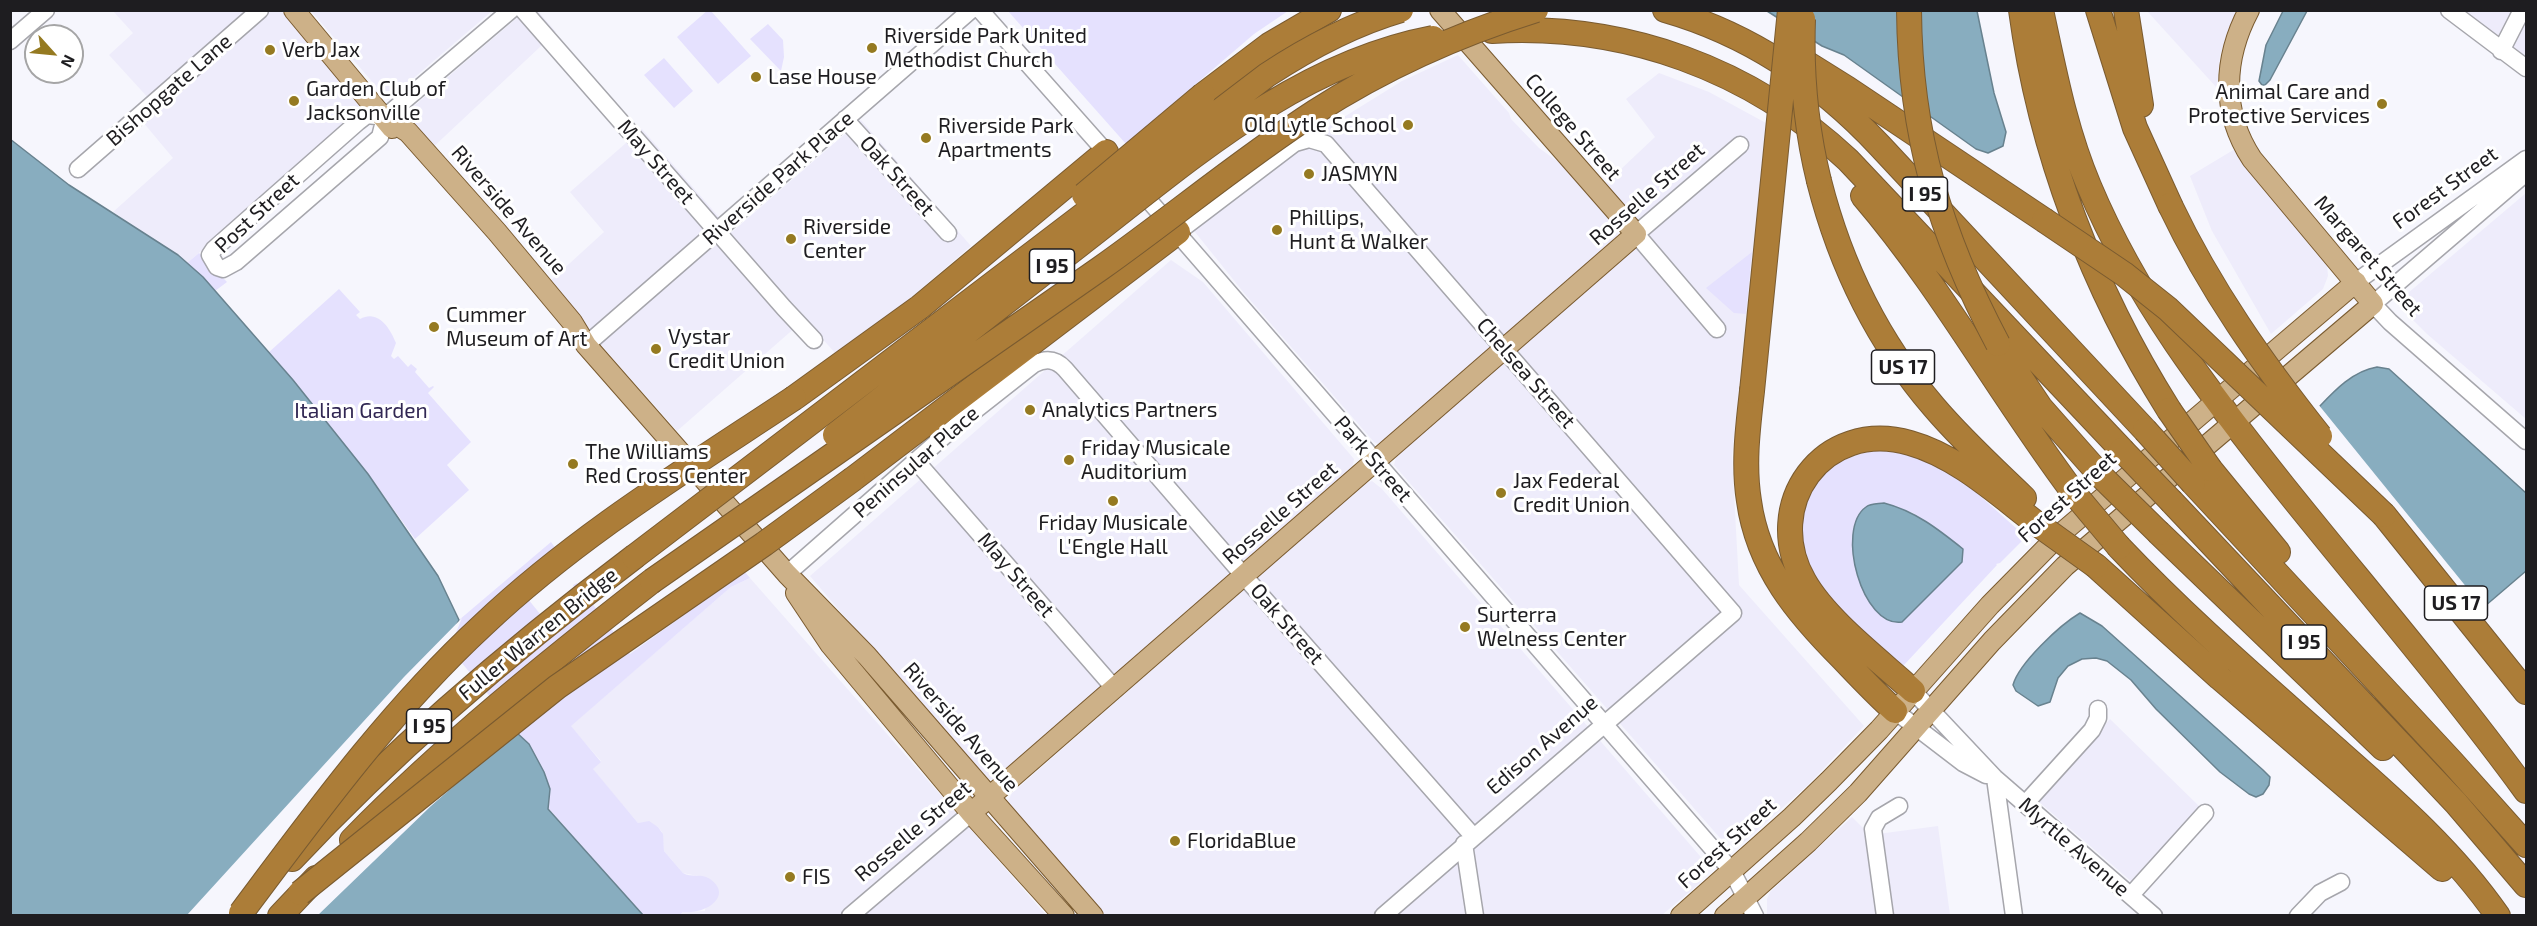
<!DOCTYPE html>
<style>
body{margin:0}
#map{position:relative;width:2537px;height:926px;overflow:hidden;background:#f6f6fd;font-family:"Exo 2",sans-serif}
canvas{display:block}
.frame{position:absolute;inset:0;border:12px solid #1e1d20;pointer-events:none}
.north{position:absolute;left:24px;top:24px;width:60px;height:60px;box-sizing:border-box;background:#fff;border:2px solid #a5a5a6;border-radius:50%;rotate:117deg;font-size:16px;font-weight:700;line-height:24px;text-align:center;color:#1e1d20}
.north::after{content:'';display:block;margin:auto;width:21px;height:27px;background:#957a21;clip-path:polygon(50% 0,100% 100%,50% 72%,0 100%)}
</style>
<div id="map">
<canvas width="2537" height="926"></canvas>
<div class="frame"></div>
<div class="north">N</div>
</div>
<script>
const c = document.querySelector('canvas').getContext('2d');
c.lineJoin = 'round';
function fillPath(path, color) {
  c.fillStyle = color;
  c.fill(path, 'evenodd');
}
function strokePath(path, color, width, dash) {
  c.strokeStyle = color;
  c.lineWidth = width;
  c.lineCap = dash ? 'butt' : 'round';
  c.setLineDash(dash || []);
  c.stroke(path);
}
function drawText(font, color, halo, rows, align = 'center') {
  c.font = font + ' "Exo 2",sans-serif';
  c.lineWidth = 6;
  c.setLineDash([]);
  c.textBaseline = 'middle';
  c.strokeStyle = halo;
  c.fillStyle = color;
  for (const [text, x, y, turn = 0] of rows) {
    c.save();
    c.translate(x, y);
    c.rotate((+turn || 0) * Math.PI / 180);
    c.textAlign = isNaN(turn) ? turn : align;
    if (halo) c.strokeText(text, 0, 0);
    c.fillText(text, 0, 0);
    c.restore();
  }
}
const built = new Path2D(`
 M113,11h138l-100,90 -42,-46 24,-22z
 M269,11l14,1 81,96 -7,10 -170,145 -74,-51 60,-54 -31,-37z
 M311,11h181l-104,89z
 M525,11h13l18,21 -127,119 -16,-27 1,-18z
 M2147,11h90l-17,44 -3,33z
 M2457,11h69v51z
 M1458,55l51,58 2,6 28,29 21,15 56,61 2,8 -1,6 -230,204 -9,2 -4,-2 -130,-149 -53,-66 132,-97 79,-49z
 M1659,73l50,19 57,31 -34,333 7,129 125,141 -56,59 -64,57 -8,1 -16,-5 -326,-373 3,-11 249,-217 -44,-50 53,-50 -29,-38z
 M861,120l110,126 -70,60 -66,47 -30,-34 -128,112 -130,-147 57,-52 -34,-40 72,-63 90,103z
 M2235,149l16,25 73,84 3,7 1,11 -5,13 -52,45 -59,-103 -22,-55z
 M2526,193v226l-99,-85 -24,-24 5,-17z
 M1171,260l32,22 151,177 -2,10 -355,309 -9,2 -6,-2 -172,-202z
 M1372,481l10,8 318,367 4,12 -4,15 -38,32h-560l-91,-105 -3,-9 4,-8 352,-309z
 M750,578l296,337h-366l3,-3 22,-1 3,-33 -25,-5 -19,-22 -2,-19 -4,-5 -11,-5 -9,1 -46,-54 9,-8 -31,-35 161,-139z
 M2110,719l90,88 -68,75 -94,-81z
 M1852,817l18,18 68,-9 12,89 -183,1v-17l3,-7z`);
const green = new Path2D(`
 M708,10l3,1 40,45 -33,28 -41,-47z
 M1008,11h280l-34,23 -128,110z
 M768,24l15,16 1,17 -3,14 -31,-32z
 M664,58l29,33 -19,17 -30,-33z
 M1752,252l-6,62 -12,-1 -28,-25z
 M199,253l28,29 -12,9 -28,-28z
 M339,289l21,23 -4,3 4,4c18,-10 30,9 36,24l-5,13 3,3 4,-3 10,11 3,-3 6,5 -2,3 14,16 4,-2 1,1 -6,6 43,49 -24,23 22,25 -54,49 -47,-65 -100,-121z
 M1884,448l29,5 47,25 66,59 -26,26 -4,1 1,1 -93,100 -13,-3 -60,-59 -33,-53c4,-17 4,-34 9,-50 10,-36 46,-45 77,-52zM1884,503l29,10 49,49 -60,60 -45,-46 -4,-31 20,-41z
 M551,542l15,21 -38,36 21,26 26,-35 -2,-5 4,-2 53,71 58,-42 52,-46 10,12 -19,9 -160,139 30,36 -8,7 45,54 11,-2 9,6 5,7 1,17 19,22c8,5 19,0 27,6 24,17 -5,36 -27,33l-3,3h-37l-95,-107 2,-19 -21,-45 -13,-12 -71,-84 14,-28z`);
const water = new Path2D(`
 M1767,11h210l17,82 12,39 -3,14 -15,7 -12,-4 -132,-94 -22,-9z
 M2283,11h24l-37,69 -5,5h-3l-3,-4 7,-36z
 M10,139l59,46 109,70 25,22 90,103 75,94 70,102 21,44 -14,28 71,84 13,12 15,28 6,17 -2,20 95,106h-632z
 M2377,367l12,2 137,124v78l-55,47 -152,-211c16,-17 34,-36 58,-40z
 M1884,503c31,8 54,26 79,46l-1,13 -60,60c-40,6 -67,-93 -36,-115 5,-4 12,-3 18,-4z
 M2080,613l22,13 161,144 7,7 -1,8 -6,9 -7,3 -7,-3 -29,-22 -64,-63 -25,-29 -24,-19 -11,-3 -14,1 -14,7 -10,12 -8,24 -12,4 -22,-15 -3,-6c6,-22 47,-60 67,-72z`);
const pier = new Path2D(`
 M2318,404l167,206 -12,10 -155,-177 -6,-25z
 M462,618l-7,17 -65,68 71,-41 57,68 -87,76 -114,110 -130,-1 217,-238z
 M2518,803l8,8v37l-13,25 -16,17 -21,-25 20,-38z
 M2475,867l21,24 -21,25 -9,-1 -15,-15 14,-16z`);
const minor = new Path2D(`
 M523,10l261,298 30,32
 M980,10l133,150
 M2449,10l77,58
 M10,41l36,-31
 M2501,51l21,-41
 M385,117l-18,-2 -9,7 -144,127 -4,6 7,12 6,2 13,-7 144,-125 5,-20 126,-107
 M845,119l103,114
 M78,169l182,-159
 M2526,173l-153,131 17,18 136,119
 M1138,188l594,683 23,45
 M1178,232l117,-89 14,-4 17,5 407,469 -350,303
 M2356,282l170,-123
 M1717,329l-81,-95 104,-89
 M586,345l385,-335
 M916,461l199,228
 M787,574l172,-151 75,-59c12,-6 22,-5 31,5l179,207 229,260
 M1913,691l82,87 159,138
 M1895,711l68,52 23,12
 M1995,778l19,138
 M2025,804l67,-74 6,-12v-9
 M1464,844l11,72
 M2131,895l74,-82
 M850,916l121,-103
 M1885,916l-12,-87 6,-11 20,-12
 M2298,916l22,-23 21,-11`);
const major = new Path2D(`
 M294,10l98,118
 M385,117l23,15 89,100 75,90 14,23 201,229 80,82 226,260
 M796,593l34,51 141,169 93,103
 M971,813l665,-579 -196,-224
 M1681,916l111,-99 37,-36 50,-51 111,-125 68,-69 298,-254
 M1725,916l83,-74 50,-49 134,-152 73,-75 308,-262 -121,-145c-31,-47 -29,-100 -3,-149`);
const highway = new Path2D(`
 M1665,10c84,24 156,73 215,136l265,284
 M2021,10c19,142 72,279 148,400
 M2041,10c13,60 24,120 48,176 47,112 120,207 195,301 81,101 166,200 242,304
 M2098,10l37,118 35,77
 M2126,10l15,95
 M1492,31c133,-8 259,38 356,129l274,290
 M1808,64l40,25 196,131
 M1203,95l66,-50 60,-35
 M1819,181c21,83 59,161 115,226 28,33 60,62 90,91
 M1863,196c79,92 137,199 210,296
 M1998,344l42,63 61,69
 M1752,391c-4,36 -9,73 -3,110 9,66 49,113 94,158 17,18 34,36 52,52
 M794,398l126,-91 186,-155
 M2210,469l68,83
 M853,479l325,-247
 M2193,483l259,279 74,83
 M2172,502l284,301 70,82
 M2384,515l142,177
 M2159,533l224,215
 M2119,547c68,72 143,136 217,202 58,51 117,102 162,167
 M2096,566l124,112 222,191
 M1913,691c-34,-31 -87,-71 -109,-110 -43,-76 19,-163 106,-138 47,13 88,51 126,80
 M352,840c93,-95 196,-178 300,-259
 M292,859c104,-111 220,-210 342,-302
 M280,916l36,-38`);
const highwayBridge = new Path2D(`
 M1909,10c1,125 31,225 89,334
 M1803,19c-2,55 3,109 16,162
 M1084,195l119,-100
 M2170,205c40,84 92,158 150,231
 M2044,220l80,54 44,35 216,206
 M1752,391l38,-381
 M2169,410l41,59
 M2145,430l48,53
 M835,435c82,-64 165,-128 248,-193 106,-82 213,-178 350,-204
 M2122,450l50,52
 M2101,476l58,57
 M2073,492l46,55
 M2036,523l60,43
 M634,557l633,-482c41,-27 86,-51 134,-65
 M652,581c150,-104 300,-208 449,-313 72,-51 140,-108 214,-156 68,-44 144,-78 221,-102
 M300,893l257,-206 207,-143 89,-65
 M241,913c75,-100 149,-202 242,-288 94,-89 204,-156 311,-227`);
const markers = [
 [872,48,6,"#957a21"],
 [270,50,6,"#957a21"],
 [756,77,6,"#957a21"],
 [294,101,6,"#957a21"],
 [2382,104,6,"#957a21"],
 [1408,125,6,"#957a21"],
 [926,138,6,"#957a21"],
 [1309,174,6,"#957a21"],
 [1277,230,6,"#957a21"],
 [791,239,6,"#957a21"],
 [434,327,6,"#957a21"],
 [656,349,6,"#957a21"],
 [1030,410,6,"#957a21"],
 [1069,460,6,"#957a21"],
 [573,464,6,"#957a21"],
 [1501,493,6,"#957a21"],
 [1113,501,6,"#957a21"],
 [1465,627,6,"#957a21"],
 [1175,841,6,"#957a21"],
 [790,877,6,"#957a21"]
];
const shields = [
 [1925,194,45],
 [1052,266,45],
 [1903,367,63],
 [2456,603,63],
 [2304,642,45],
 [429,726,45]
];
const shieldNames = [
 ["I 95",1925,194],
 ["I 95",1052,266],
 ["US 17",1903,367],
 ["US 17",2456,603],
 ["I 95",2304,642],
 ["I 95",429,726]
];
const poiNames = [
 ["Riverside Park United",884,36],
 ["Methodist Church",884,60],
 ["Verb Jax",282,50],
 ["Lase House",768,77],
 ["Garden Club of",306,89],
 ["Jacksonville",306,113],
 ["Animal Care and",2370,92,"right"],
 ["Protective Services",2370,116,"right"],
 ["Old Lytle School",1396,125,"right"],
 ["Riverside Park",938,126],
 ["Apartments",938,150],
 ["JASMYN",1321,174],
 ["Phillips,",1289,218],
 ["Hunt & Walker",1289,242],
 ["Riverside",803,227],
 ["Center",803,251],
 ["Cummer",446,315],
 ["Museum of Art",446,339],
 ["Vystar",668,337],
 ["Credit Union",668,361],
 ["Analytics Partners",1042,410],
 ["Friday Musicale",1081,448],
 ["Auditorium",1081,472],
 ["The Williams",585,452],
 ["Red Cross Center",585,476],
 ["Jax Federal",1513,481],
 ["Credit Union",1513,505],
 ["Friday Musicale",1113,523,"center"],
 ["L'Engle Hall",1113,547,"center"],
 ["Surterra",1477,615],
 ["Welness Center",1477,639],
 ["FloridaBlue",1187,841],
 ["FIS",802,877]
];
const streetNames = [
 ["Bishopgate Lane",169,90,-41],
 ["College Street",1573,127,49],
 ["May Street",656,162,49],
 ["Oak Street",897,176,48],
 ["Riverside Park Place",778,178,-41],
 ["Forest Street",2445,188,-36],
 ["Rosselle Street",1647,194,-41],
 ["Riverside Avenue",509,210,49],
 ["Post Street",257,213,-43],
 ["Margaret Street",2368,256,49],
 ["Chelsea Street",1526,373,49],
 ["Park Street",1373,459,49],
 ["Peninsular Place",916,462,-41],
 ["Forest Street",2067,497,-42],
 ["Rosselle Street",1280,513,-41],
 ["May Street",1016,575,49],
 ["Oak Street",1287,624,49],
 ["Fuller Warren Bridge",538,634,-39],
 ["Riverside Avenue",961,727,49],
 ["Edison Avenue",1542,745,-41],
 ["Rosselle Street",913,831,-40],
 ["Forest Street",1727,843,-42],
 ["Myrtle Avenue",2074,847,41]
];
const parkNames = [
 ["Italian Garden",361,411]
];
fillPath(built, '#eeecfb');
fillPath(green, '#e5e1fe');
fillPath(water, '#88adbf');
strokePath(water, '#68828f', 1.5);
fillPath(pier, '#f6f6fd');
strokePath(minor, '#a6a6ac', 19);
strokePath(major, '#7a5b30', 22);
strokePath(highway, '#7a5b30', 26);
strokePath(minor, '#fff', 16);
strokePath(major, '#cdb188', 20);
strokePath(highway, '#ac7d38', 24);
strokePath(highwayBridge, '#7a5b30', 26, []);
strokePath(highwayBridge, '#ac7d38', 24);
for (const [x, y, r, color] of markers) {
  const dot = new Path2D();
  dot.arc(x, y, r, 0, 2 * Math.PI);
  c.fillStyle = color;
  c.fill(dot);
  strokePath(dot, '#fff', 2);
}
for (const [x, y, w] of shields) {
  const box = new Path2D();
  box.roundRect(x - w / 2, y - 17, w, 34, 4.5);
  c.fillStyle = '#fff';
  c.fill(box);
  strokePath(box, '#1e1d20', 1.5);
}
drawText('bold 20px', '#1e1d20', null, shieldNames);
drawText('21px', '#1e1d20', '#fff', poiNames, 'left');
drawText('21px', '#1e1d20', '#fff', streetNames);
drawText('21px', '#312753', '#fff', parkNames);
</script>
